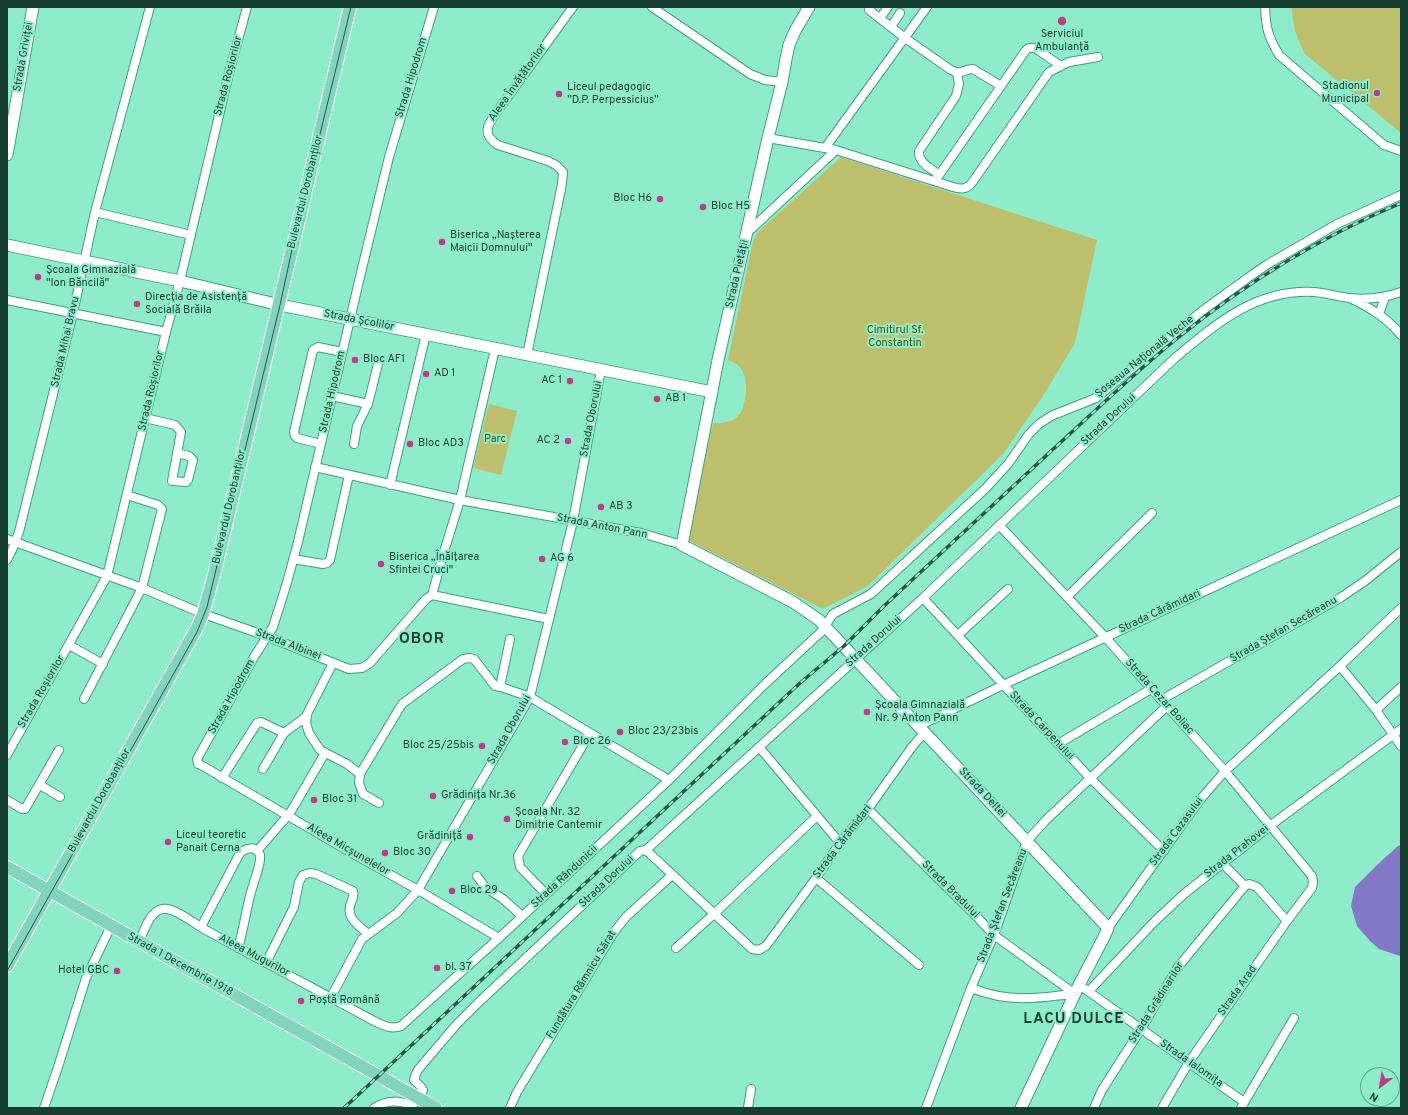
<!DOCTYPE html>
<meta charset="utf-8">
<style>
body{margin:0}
#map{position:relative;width:1408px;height:1115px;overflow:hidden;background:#8eecca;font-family:Overpass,sans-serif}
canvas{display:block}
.frame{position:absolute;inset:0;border:8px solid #163e31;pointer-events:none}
.north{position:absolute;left:1360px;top:1067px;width:40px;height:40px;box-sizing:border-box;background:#8eecca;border:1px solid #5ea68d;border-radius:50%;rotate:211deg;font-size:11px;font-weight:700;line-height:16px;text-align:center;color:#163e31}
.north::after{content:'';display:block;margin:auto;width:14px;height:18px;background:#bc3c86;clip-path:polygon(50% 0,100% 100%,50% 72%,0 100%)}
</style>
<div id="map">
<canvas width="1408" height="1115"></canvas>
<div class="frame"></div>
<div class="north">N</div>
</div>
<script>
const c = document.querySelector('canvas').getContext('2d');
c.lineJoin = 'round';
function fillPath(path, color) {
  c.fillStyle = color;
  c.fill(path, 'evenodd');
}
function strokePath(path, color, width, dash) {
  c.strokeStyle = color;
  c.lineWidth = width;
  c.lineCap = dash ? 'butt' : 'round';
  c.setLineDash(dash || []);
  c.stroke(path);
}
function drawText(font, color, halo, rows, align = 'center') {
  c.font = font + ' Overpass,sans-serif';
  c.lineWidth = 4;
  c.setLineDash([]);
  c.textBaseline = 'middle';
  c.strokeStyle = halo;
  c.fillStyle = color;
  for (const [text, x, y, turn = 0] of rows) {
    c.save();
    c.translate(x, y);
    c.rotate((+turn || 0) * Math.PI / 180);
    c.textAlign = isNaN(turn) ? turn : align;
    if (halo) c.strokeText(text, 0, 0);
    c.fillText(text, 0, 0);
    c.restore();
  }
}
const green = new Path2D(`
 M1292,7h109v126l-96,-79c-8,-16 -13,-29 -13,-47z
 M841,157l256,83 -22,103 -34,56 -38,55 -135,132 -45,23 -135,-69 25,-117c9,0 18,0 24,-6 6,-5 6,-11 8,-18 3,-16 1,-34 -17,-39l25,-119 5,-9z
 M489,404l28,7 -16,64 -28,-7z`);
const water = new Path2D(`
 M1401,845v111h-1l-21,-7 -9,-8 -13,-15 -6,-20 4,-19 23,-23 20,-18z`);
const street = new Path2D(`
 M434,7l-45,150 -30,124 -61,261 -12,44 -13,41 -19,30 -57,102 1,5 3,1 149,87 68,38 81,48
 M652,7l98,67 15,6 17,2
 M1265,7c1,22 3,29 14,48l105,90 17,6
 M869,10l36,28 46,32c11,6 12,-1 22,-1l28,17 -66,95
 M880,18l8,-11
 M891,27l9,-14
 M1001,86l25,-36 3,-2h6l26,18
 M768,138l68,12 117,37c10,3 15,2 21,-7l75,-108 20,-10 29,-5
 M825,148l102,-141
 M939,175c-8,-7 -21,-12 -20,-24l37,-55 3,-12 -2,-11
 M95,212l96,23
 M748,232l88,-82
 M1352,299c20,10 35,19 49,36
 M7,300l159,32
 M1379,314l6,-17
 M527,355l35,-171 1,-12 -7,-7 -8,-4 -50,-16c-20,-13 -7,-24 3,-39l72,-99
 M332,396l36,8
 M145,418l30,7 6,7 -9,49 14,1 2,-2 5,-20 -4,-4 -12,-3
 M321,444l-24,-6 -2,-2 -1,-4 19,-82 5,-3 24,5
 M354,444l3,-18 11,-22 10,-40
 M315,467l145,33 181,33 41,12
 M390,485l36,-151
 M999,525l107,113 119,133 87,105 1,6 -1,6 -25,33 -98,141 -27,46
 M7,539l135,49 59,25 65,23 83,33 13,-1 8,-5 56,-64 6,-4 117,24
 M293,559l30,5 4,-1 3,-3 19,-85
 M7,560l5,-10 7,-18 54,-219 22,-101 55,-205
 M432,595l11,-40 17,-55 35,-151
 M1067,597l85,-84
 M923,598l167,180 74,73
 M958,635l50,-46
 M69,645l34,19
 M333,663l-26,51 -1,9 3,10 11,17 27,14 13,10 42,-70 61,-45 7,-1 4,1 21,27 6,1 29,10 139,83
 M1340,666l36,44 25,36
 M500,687l10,-48
 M84,699l58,-111 20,-79 -4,-4 -31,-10
 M1161,700l179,-102 25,-17 36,-29
 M1376,710l25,-23
 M919,726l84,-41 398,-185
 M1058,744l93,-55
 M759,747l81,96
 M7,755l100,-179 59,-244 14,-51 49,-208 18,-66
 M263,769l21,-36 23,-17
 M360,774l-1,9 4,11 16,9
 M222,778l35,-55 4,-1 23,11
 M40,785l20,12
 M7,800l15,9h3l34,-59
 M868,809l106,105 20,21 81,59
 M646,850l106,99 7,1 7,-4 50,-68 24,-35 28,-34 44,-62 13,-15
 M257,851l33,-38 35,-60
 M1222,863l23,23 4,-2 8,3 30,34
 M477,876l8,11 18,12 19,17
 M816,878l103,87
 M546,894l-26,-27 -2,-11 72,-123
 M201,927l39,-74c6,-5 16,-8 20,2 1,6 -2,13 -3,18 -3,9 -6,18 -8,27 -4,16 -6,32 -11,48
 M1108,928l91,-127 26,-30 115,-105 61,-58
 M139,942c5,-11 11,-32 24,-33 11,-2 32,15 41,20 56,31 113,61 170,92 9,4 17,9 27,5l98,-88 170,-158 97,-97 41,-38 14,-13 12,-18 38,-20 114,-105 23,-25 21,-30 10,-10 12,-8 45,-18 106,-87 47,-34 19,-13 69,-40 64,-29
 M676,948l38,-34 103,-98
 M266,963l28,-56 5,-25 4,-7 7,-2 6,1 37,17c1,5 0,8 -2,12 -6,14 7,22 17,31
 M971,988c18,7 37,11 57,10 16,0 31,-3 47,-4
 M1085,989l159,113
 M1089,991l66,-70 29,-27 87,-69 130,-96
 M331,997l31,-58 35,-26 21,-23 112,-193 43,-176 28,-151
 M44,1108l14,-41 28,-89 25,-52
 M374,1108c14,-9 24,-7 39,-3l6,-7 4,-8 -1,-2 -8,-8 3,-9 39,-46 22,-22 162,-152 6,-1 277,-252 252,-240c42,-35 81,-69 139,-66 13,1 24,5 36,6 18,2 34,0 51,-6
 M510,1108l7,-16 97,-160 12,-15 46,-42
 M748,1108l3,-19
 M926,1108l45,-120 23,-53 33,-94 19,-21 121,-114
 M1094,1108l8,-18 39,-61 37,-62 67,-81
 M1241,1108l53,-90`);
const secondary = new Path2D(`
 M809,7l-14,24 -6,14 -3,14 -4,23 -14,56 -50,222 -36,185 111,57 26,18 289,308 -4,9 -25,48 -58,123
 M7,155l26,-148
 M7,245l173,36 100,24 432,87`);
const primary = new Path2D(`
 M7,867l429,241
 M7,966l190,-338 6,-14 12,-43 135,-564`);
const tram = new Path2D(`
 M7,971l190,-339 10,-25 73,-302 13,-60 58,-238`);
const rail = new Path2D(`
 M344,1108l456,-425 44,-37 40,-40c55,-51 110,-102 165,-153 42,-38 82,-77 126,-113 68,-55 145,-103 226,-137`);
const markers = [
 [1062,21,5,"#bc3c86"],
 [1377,93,4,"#bc3c86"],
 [559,94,4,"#bc3c86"],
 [660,199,4,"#bc3c86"],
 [703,207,4,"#bc3c86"],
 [442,242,4,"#bc3c86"],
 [38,277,4,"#bc3c86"],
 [137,304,4,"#bc3c86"],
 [355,360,4,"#bc3c86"],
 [426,374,4,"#bc3c86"],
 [570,381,4,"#bc3c86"],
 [657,399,4,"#bc3c86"],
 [568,441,4,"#bc3c86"],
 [410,444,4,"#bc3c86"],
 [601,507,4,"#bc3c86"],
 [542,559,4,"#bc3c86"],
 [381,564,4,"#bc3c86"],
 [867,712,4,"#bc3c86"],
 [620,732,4,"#bc3c86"],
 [565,742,4,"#bc3c86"],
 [482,746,4,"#bc3c86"],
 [433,796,4,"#bc3c86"],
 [314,800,4,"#bc3c86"],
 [507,819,4,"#bc3c86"],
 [470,837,4,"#bc3c86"],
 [168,842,4,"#bc3c86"],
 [385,853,4,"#bc3c86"],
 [452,891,4,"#bc3c86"],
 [437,968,4,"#bc3c86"],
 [117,971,4,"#bc3c86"],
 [301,1001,4,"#bc3c86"]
];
const poiNames = [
 ["Serviciul",1062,35,"center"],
 ["Ambulanță",1062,48,"center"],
 ["Stadionul",1369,87,"right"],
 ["Municipal",1369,100,"right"],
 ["Liceul pedagogic",567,88],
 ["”D.P. Perpessicius”",567,101],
 ["Bloc H6",652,199,"right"],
 ["Bloc H5",711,207],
 ["Biserica „Nașterea",450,236],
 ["Maicii Domnului\"",450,249],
 ["Școala Gimnazială",46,271],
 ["\"Ion Băncilă\"",46,284],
 ["Direcția de Asistență",145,298],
 ["Socială Brăila",145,311],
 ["Bloc AF1",363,360],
 ["AD 1",434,374],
 ["AC 1",562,381,"right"],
 ["AB 1",665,399],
 ["AC 2",560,441,"right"],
 ["Bloc AD3",418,444],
 ["AB 3",609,507],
 ["Biserica „Înălțarea",389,558],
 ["Sfintei Cruci\"",389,571],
 ["AG 6",550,559],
 ["Școala Gimnazială",875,706],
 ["Nr. 9 Anton Pann",875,719],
 ["Bloc 23/23bis",628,732],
 ["Bloc 26",573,742],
 ["Bloc 25/25bis",474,746,"right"],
 ["Grădinița Nr.36",441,796],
 ["Bloc 31",322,800],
 ["Școala Nr. 32",515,813],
 ["Dimitrie Cantemir",515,826],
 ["Liceul teoretic",176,836],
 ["Panait Cerna",176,849],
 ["Grădiniță",462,837,"right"],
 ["Bloc 30",393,853],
 ["Bloc 29",460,891],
 ["bl. 37",445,968],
 ["Hotel GBC",109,971,"right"],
 ["Poștă Română",309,1001]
];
const streetNames = [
 ["Strada Griviței",24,57,-80],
 ["Strada Roșiorilor",229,76,-75],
 ["Strada Hipodrom",412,78,-73],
 ["Aleea Învățătorilor",518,83,-55],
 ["Bulevardul Dorobanților",306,192,-76],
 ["Strada Pietății",738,274,-77],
 ["Strada Școlilor",359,321,11],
 ["Strada Mihai Bravu",66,342,-77],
 ["Șoseaua Națională Veche",1145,357,-39],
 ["Strada Roșiorilor",152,391,-77],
 ["Strada Hipodrom",333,392,-77],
 ["Strada Oborului",592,419,-79],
 ["Strada Dorului",1109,420,-43],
 ["Bulevardul Dorobanților",230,507,-77],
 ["Strada Anton Pann",602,527,11],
 ["Strada Cărămidari",1160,612,-25],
 ["Strada Ștefan Secăreanu",1284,630,-30],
 ["Strada Dorului",874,642,-42],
 ["Strada Albinei",288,645,21],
 ["Strada Roșiorilor",42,692,-60],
 ["Strada Hipodrom",232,697,-61],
 ["Strada Cezar Boliac",1159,697,48],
 ["Strada Carpenului",1041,726,47],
 ["Strada Oborului",510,730,-61],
 ["Strada Deltei",982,793,47],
 ["Bulevardul Dorobanților",100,801,-61],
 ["Strada Cazasului",1177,832,-54],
 ["Strada Cărămidari",843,842,-53],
 ["Aleea Micșunelelor",348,850,30],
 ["Strada Prahovei",1237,852,-38],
 ["Strada Rândunicii",565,877,-43],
 ["Strada Dorului",607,882,-43],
 ["Strada Bradului",950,890,45],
 ["Strada Ștefan Secăreanu",1003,906,-69],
 ["Aleea Mugurilor",254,956,28],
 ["Strada 1 Decembrie 1918",180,965,29],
 ["Fundătura Râmnicu Sărat",582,985,-59],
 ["Strada Arad",1238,991,-55],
 ["Strada Grădinarilor",1157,1003,-58],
 ["Strada Ialomița",1191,1064,35]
];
const parkNames = [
 ["Cimitirul Sf.",895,331],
 ["Constantin",895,344],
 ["Parc",495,440]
];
const districtNames = [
 ["OBOR",422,640],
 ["LACU DULCE",1074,1020]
];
fillPath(green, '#bebf6c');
fillPath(water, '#8378c8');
strokePath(street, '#3ea080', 10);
strokePath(secondary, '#3ea080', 13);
strokePath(primary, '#fff', 14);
strokePath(street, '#fff', 8);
strokePath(secondary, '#fff', 11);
strokePath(primary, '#82d4bc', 12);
strokePath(tram, '#275646', 1);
strokePath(rail, '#275646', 3.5);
strokePath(rail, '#8eecca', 2, [6]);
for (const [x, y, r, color] of markers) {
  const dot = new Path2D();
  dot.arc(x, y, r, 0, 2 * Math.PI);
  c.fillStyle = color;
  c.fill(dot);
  strokePath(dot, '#8eecca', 1.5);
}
drawText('11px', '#163e31', '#8eecca', poiNames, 'left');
drawText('11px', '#163e31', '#8eecca', streetNames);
drawText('11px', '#515003', '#8eecca', parkNames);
c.letterSpacing = '1px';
drawText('bold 15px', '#163e31', '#8eecca', districtNames);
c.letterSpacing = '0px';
</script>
